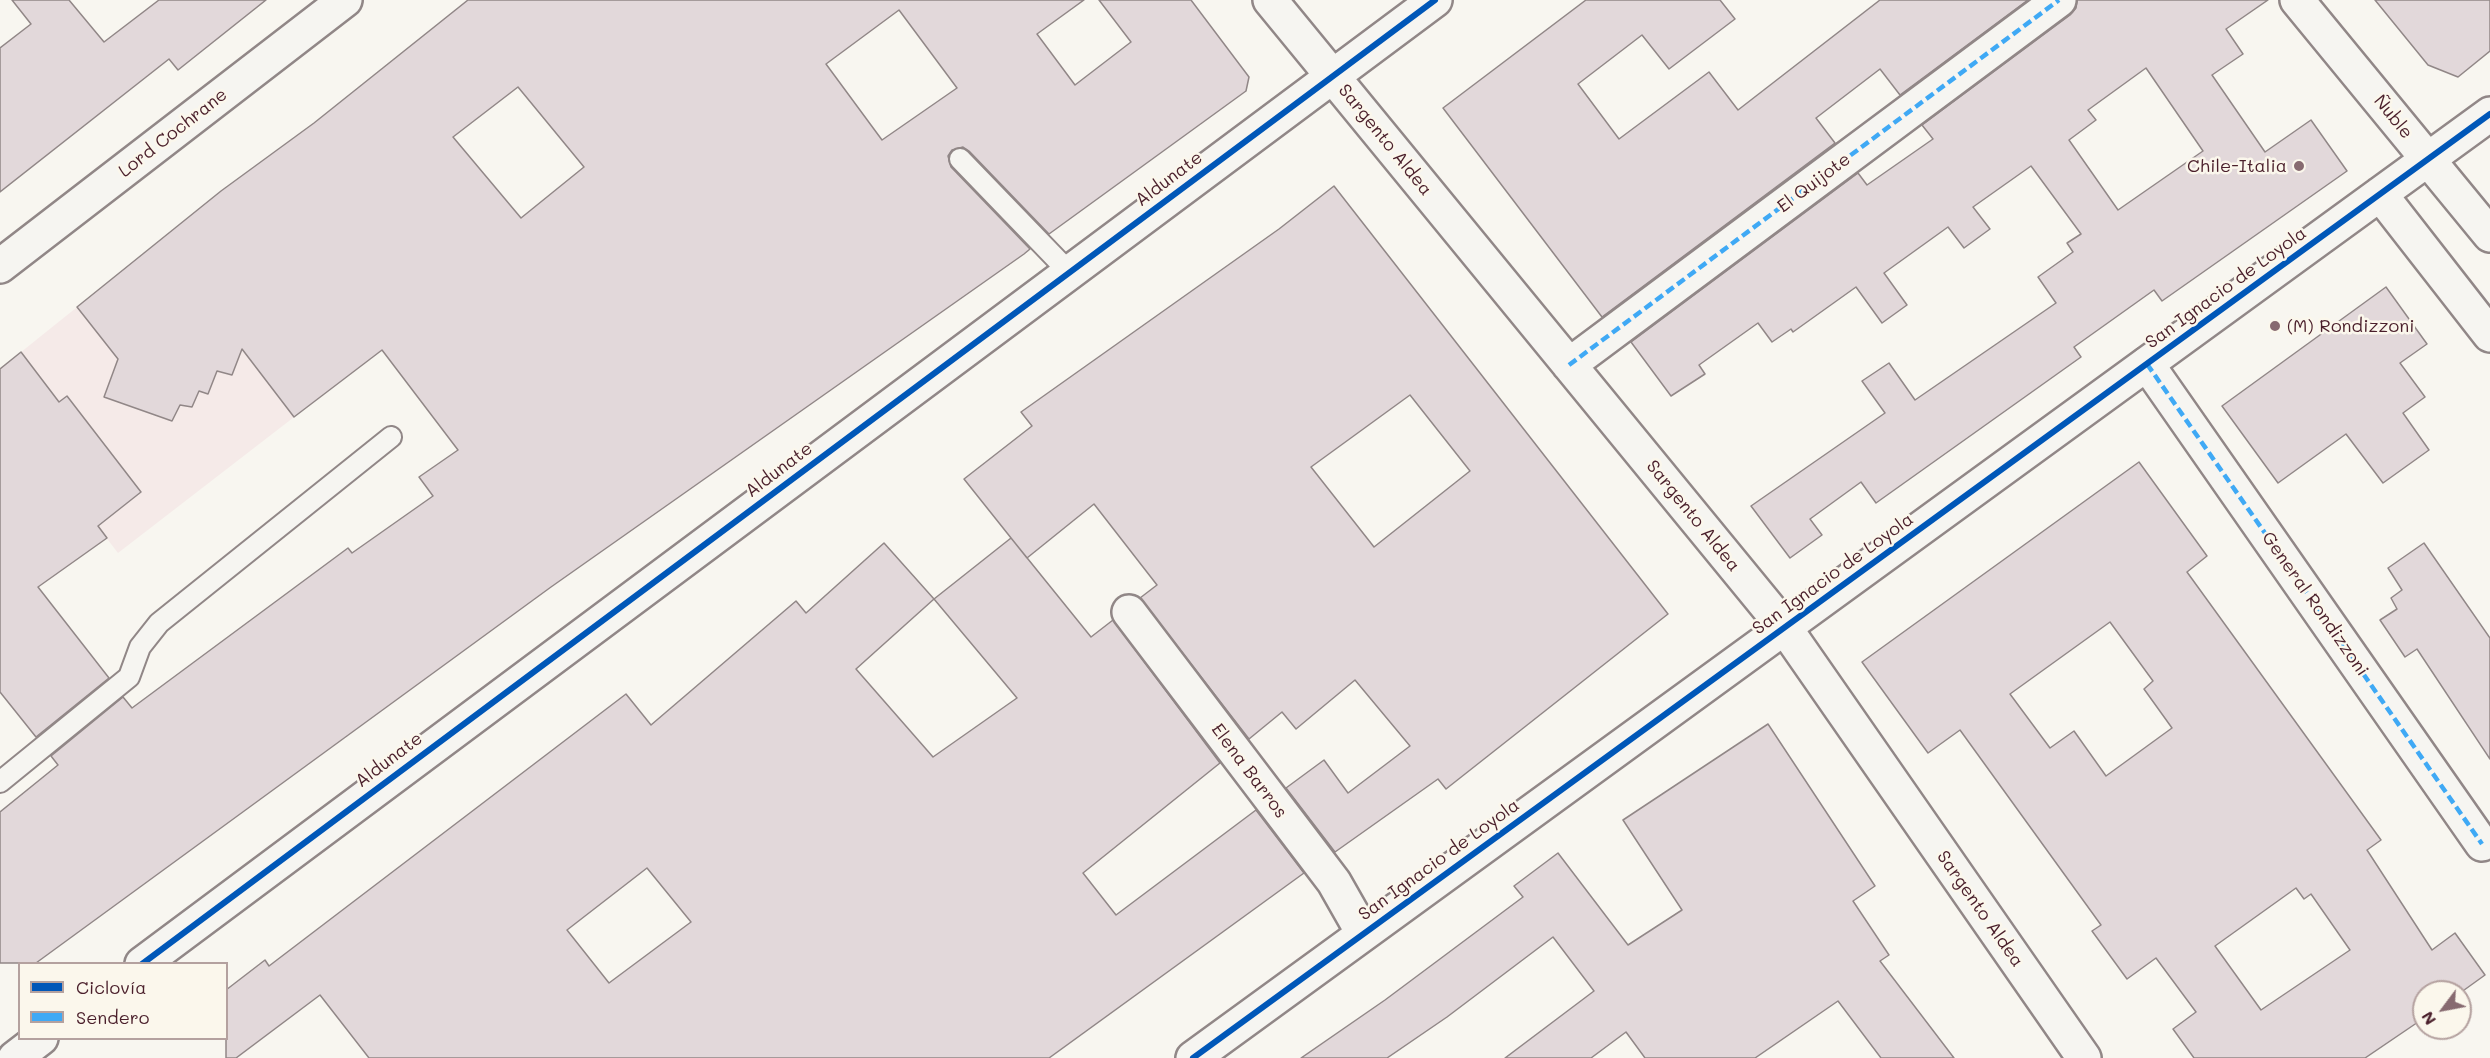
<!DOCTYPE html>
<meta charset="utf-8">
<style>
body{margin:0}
#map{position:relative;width:2490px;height:1058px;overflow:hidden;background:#f8f6f0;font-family:Mali,sans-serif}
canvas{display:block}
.legend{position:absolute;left:18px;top:962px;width:210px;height:78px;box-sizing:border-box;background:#fbf7ec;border:2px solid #b4a19f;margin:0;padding:8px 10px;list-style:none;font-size:18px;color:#4a1f2b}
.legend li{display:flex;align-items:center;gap:12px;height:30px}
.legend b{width:30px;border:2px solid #b4a19f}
.north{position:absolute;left:2412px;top:980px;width:60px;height:60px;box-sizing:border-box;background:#fbf7ec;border:2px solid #b4a19f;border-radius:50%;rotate:238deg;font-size:16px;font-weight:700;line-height:24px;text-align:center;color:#4a1f2b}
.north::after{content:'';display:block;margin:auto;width:21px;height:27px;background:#876a70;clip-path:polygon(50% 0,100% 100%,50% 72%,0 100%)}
</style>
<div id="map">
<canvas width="2490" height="1058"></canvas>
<ul class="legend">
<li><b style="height:8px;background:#0057b8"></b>Ciclovía</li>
<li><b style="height:8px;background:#3fa9f5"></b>Sendero</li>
</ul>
<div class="north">N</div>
</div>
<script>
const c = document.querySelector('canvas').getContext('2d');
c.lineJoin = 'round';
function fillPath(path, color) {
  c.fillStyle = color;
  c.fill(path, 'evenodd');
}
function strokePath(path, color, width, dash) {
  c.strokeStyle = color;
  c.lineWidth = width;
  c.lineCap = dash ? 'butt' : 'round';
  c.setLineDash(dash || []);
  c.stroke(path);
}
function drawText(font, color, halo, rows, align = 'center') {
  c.font = font + ' Mali,sans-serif';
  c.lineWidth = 5;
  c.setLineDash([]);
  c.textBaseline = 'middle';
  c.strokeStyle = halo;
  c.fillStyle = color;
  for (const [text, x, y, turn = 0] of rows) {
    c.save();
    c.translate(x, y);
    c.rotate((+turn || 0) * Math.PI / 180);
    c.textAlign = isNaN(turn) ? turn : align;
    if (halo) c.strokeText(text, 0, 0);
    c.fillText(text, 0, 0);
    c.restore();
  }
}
const built = new Path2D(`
 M229,185l139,175 -250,193 -118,-153v-31z`);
const building = new Path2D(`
 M12,0h57l35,42 55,-42h107l-88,70 -9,-11 -169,133v-144l31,-24z
 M468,0h616l-47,34 38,51 56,-43 -32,-42h92l58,77 -3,14 -197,143 -80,-83 -6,-4 -11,3 -4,6 3,11 79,82 -6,5 -473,333 -515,376h-36v-151l58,-47 -7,-9 72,-59 9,11 216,-160 4,5 81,-57 -14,-19 39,-27 -76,-100 -88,67 -52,-68 -10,26 -15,-4 -9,23 -9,-3 -7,16 -12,-2 -8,16 -68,-24 14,-38 -41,-52 144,-116 93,-68zM899,10l58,78 -75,52 -56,-76zM518,87l66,80 -63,51 -68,-81z
 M1586,0h134l15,19 -66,50 -27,-34 -64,49 41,55 90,-67 29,38 142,-110h148l-128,95 -20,-26 -64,49 19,25 -233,174 -159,-209z
 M2077,0h191l-42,29 17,25 -31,21 53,77 46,-32 36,51 -185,130 -8,-11 -80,57 7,10 -205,146 -15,-21 -51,37 12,16 -32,23 -39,-52 134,-93 -23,-32 27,-18 26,37 141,-97 -18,-26 35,-25 -6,-9 14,-9 -50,-68 -58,41 17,22 -26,19 -16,-21 -64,46 23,32 -25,18 -26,-36 -63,45 -2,-3 -19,13 -14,-19 -59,42 6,9 -34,22 -40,-54 227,-169 9,12 66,-46 -11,-14 148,-110 6,-7zM2146,68l57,83 -85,59 -49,-70 27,-20 -8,-10z
 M2375,0h115v51l-32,26 -30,-12z
 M1334,186l334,428 -222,175 -8,-10 -103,73 -49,-64 38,-28 24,33 62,-47 -55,-66 -59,49 -14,-17 -33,27 -109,-141 17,-13 -63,-81 -67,54 -63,-79 68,-53 -11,-14 258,-183zM1410,395l60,76 -96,76 -63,-80z
 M2386,287l41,57 -27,19 25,34 -22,16 26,37 -46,33 -37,-49 -68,49 -56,-77z
 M21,352l38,50 8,-6 74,96 -43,34 9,12 -69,49 71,91 -73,59 -36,-45v-323z
 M2139,462l68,94 -20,16 194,268 -14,10 65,100 23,-17 30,42 -25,18 -36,-1v26l-59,40h-171l-21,-29 23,-17 -40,-54 -29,21 -35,-48 9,-6 -141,-195 -32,23 -66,-91zM2110,622l43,59 -9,8 28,39 -66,48 -32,-45 -24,17 -40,-54zM2296,888l8,11 7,-5 39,56 -89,60 -46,-64z
 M1011,538l80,99 22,-17 107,143 -137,110 33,42 140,-105 48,63 -255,185h-680l-49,-63 -84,63h-10v-68l39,-30 4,6 357,-272 25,31 145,-124 10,12 78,-70 50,56zM934,599l83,99 -84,59 -77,-88zM647,868l44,54 -82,61 -42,-53z
 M2424,543l66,95v121l-73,-110 -12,8 -25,-37 17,-11 -6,-11 11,-8 -14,-22z
 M1768,724l107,162 -22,15 36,54 -9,6 74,97h-73l-43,-57 -83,57h-110l-19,-26 -35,26h-86l89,-67 -41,-54 -106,80 -60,41h-86l84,-58 138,-103 -9,-11 44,-33 70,92 54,-35 -59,-90z`);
const lane = new Path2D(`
 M960,159l109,113
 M0,782l129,-105 11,-30 19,-24 232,-186`);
const street = new Path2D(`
 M1270,0l515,628 299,430
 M2147,364l335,480
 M1569,365l490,-365
 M1129,612l205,270 29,51
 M142,964l1293,-964
 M15,1058l26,-20`);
const secondary = new Path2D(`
 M2297,0l193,235
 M2380,194l110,141
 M0,266l345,-266
 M1193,1058l1297,-944`);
const quiet = new Path2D(`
 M2147,364l335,480
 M1569,365l490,-365`);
const cycleway = new Path2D(`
 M142,964l1293,-964
 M1193,1058l1297,-944`);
const markers = [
 [2299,166,6,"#876a70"],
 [2275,326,6,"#876a70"]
];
const streetNames = [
 ["Ñuble",2393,117,51],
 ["Lord Cochrane",173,133,-38],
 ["Sargento Aldea",1385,140,51],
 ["Aldunate",1169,179,-37],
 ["El Quijote",1814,183,-37],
 ["San Ignacio de Loyola",2226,288,-36],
 ["Aldunate",779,470,-37],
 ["Sargento Aldea",1693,516,51],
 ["San Ignacio de Loyola",1833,574,-36],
 ["General Rondizzoni",2315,604,55],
 ["Aldunate",389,760,-37],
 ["Elena Barros",1249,771,53],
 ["San Ignacio de Loyola",1439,860,-36],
 ["Sargento Aldea",1980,909,55]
];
const poiNames = [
 ["Chile-Italia",2287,166],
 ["(M) Rondizzoni",2287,326,"left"]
];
fillPath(built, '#f5eae8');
fillPath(building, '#e2d8da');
strokePath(building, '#918787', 1.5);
strokePath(lane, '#918787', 24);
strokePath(street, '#918787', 38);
strokePath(secondary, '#918787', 38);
strokePath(lane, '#f6f5f1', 20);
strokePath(street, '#f6f5f1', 33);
strokePath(secondary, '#f6f5f1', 33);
strokePath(quiet, '#3fa9f5', 4.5, [9, 4.5]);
strokePath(cycleway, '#0057b8', 6);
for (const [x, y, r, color] of markers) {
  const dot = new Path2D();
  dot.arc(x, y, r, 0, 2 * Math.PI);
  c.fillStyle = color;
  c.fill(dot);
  strokePath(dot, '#fbf7ec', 2);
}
drawText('18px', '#4a1f2b', '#fbf7ec', streetNames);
drawText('18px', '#4a1f2b', '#fbf7ec', poiNames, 'right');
</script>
